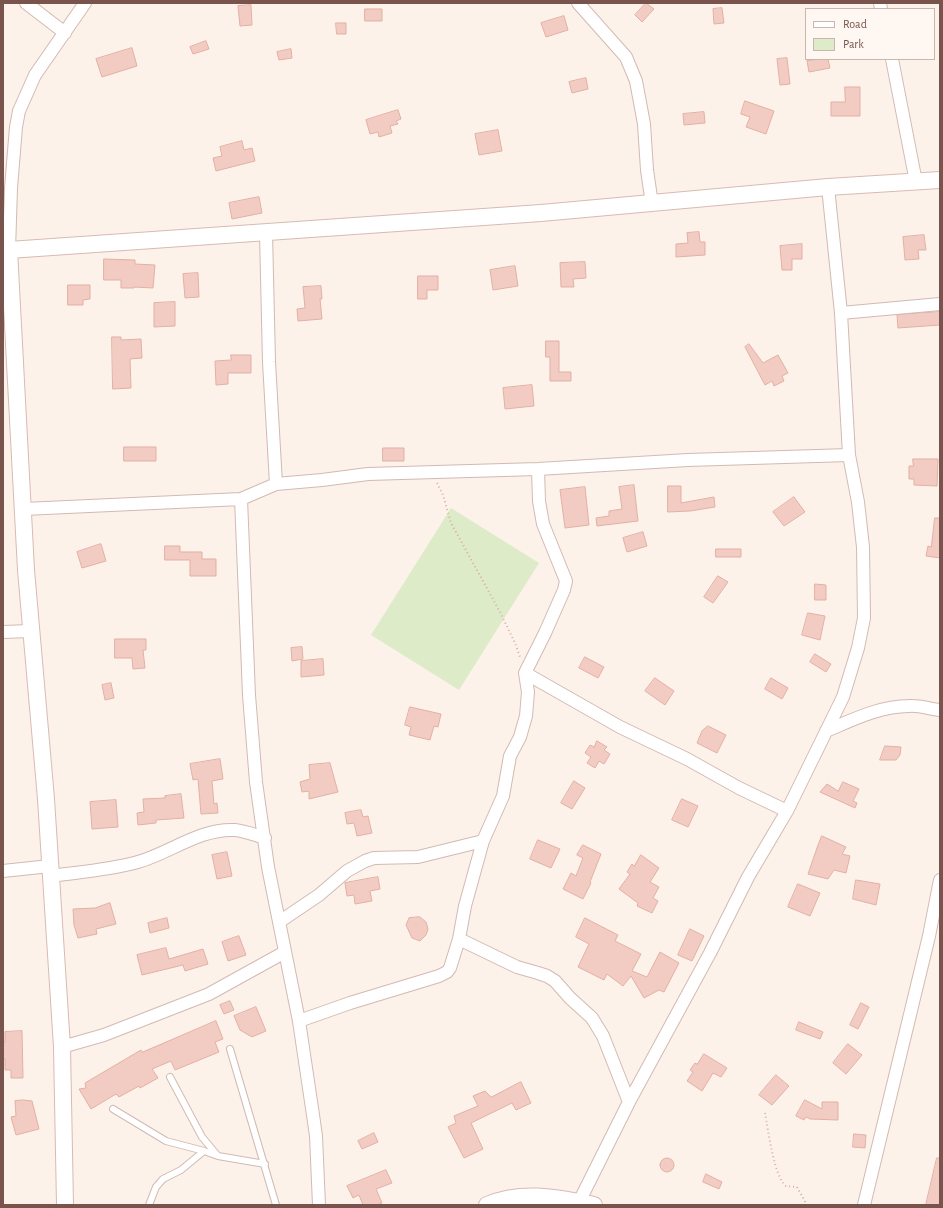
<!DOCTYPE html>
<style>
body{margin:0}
#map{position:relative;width:943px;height:1208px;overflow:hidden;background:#fcf2ea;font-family:"Alegreya Sans",sans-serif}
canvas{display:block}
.frame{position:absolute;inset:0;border:4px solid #78544d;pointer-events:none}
.legend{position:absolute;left:805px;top:8px;width:130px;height:52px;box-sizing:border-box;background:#fff7f1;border:1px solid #c9b6af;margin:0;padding:5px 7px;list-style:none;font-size:12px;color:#78544d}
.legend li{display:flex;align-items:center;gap:8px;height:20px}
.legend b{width:20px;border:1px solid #c9b6af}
</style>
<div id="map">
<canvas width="943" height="1208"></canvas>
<div class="frame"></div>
<ul class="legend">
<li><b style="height:5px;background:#fff"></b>Road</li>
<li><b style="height:11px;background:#ddebc8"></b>Park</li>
</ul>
</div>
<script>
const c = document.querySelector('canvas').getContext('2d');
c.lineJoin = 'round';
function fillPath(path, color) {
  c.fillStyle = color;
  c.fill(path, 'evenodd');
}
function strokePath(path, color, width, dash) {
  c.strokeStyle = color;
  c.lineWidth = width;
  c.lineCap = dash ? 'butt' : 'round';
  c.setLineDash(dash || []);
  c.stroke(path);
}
const green = new Path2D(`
 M451,508l88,55 -80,127 -88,-55z`);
const building = new Path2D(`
 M646,3l8,6 -12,13 -7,-7z
 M251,5l1,20 -12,1 -2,-20z
 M722,8l2,15 -10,1 -1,-15z
 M365,9h17v12h-17z
 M564,16l4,14 -22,7 -5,-14z
 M336,23h10v11h-9z
 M206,41l3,8 -16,5 -3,-7z
 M132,48l5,18 -35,11 -6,-18z
 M291,49l1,9 -13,2 -2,-8z
 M787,58l3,26 -10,1 -3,-26z
 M820,59h8l2,9 -21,4 -2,-11z
 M586,78l2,11 -16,4 -3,-11z
 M845,87h15v29h-29v-14h14z
 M745,101l29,10 -8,23 -20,-7 4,-10 -9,-3z
 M398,110l3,9 -5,2 2,3 -8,2 2,7 -13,4 -1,-5 -8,2 -4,-14z
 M704,112l1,11 -21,2 -1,-11z
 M498,130l4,21 -23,4 -4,-21z
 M242,141l2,9 8,-2 3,13 -39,10 -3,-13 9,-2 -2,-9z
 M259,197l3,16 -30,6 -3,-16z
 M699,232l1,10h5v13l-29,2v-13l12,-1 -1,-10z
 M924,235l2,15h-8l1,9 -14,1 -2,-23z
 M802,244v15h-10v11h-10l-2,-24z
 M104,259l31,1v4l20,1 -2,23 -19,-1v1h-13v-8h-17z
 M585,262l1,16 -13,1 1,8h-13l-1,-24z
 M515,266l3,20 -25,4 -3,-20z
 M198,273l1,24 -14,1 -2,-24z
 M418,276h20v14h-11v9h-9z
 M68,285h22v14l-7,1v5h-15z
 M321,286l1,13h-2l2,20 -24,2 -1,-12 8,-1 -2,-21z
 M175,302v24l-21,1v-24z
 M940,312v13l-42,3 -1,-13z
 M112,337h9v3l20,-1 1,19 -12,1 1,29 -18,1z
 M546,341h13v31h12v9h-21v-24h-4z
 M749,344l14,19 15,-8 10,18 -6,3 2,5 -10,5 -2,-5 -7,4 -20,-38z
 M231,355h20v18h-23v11l-12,1 -1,-24 16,-1z
 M532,385l2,21 -29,3 -2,-21z
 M124,447h32v14h-32z
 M383,448h21v13h-21z
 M913,459h25l-1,27 -23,-1v-6h-5v-13h4z
 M634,485l4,36 -41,5 -1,-8 13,-2v-5l13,-2 -3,-22z
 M668,486h13v17l33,-6 1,10 -25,4 -22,1z
 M585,487l4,38 -24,3 -5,-38z
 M794,497l11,15 -21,14 -11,-14z
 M935,518h5v40l-14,-2 2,-10 3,1z
 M643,532l4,14 -20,6 -4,-14z
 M101,544l5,17 -24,7 -5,-16z
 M165,546h15v6h22v7h14v17h-26v-16h-25z
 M716,549h25v8h-25z
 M718,576l10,6 -15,21 -9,-6z
 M815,584l11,1v15h-11z
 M808,613l17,3 -5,24 -18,-5z
 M115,639h31v11h-3l2,18 -12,1 -1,-11h-17z
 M302,647l1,12 -11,2 -1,-13z
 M815,654l16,10 -5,8 -16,-10z
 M585,657l19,10 -6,11 -19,-10z
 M323,659l1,16 -23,2v-16z
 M655,678l19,13 -9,14 -20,-14z
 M771,678l17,10 -6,11 -17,-10z
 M111,683l3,15 -9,2 -3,-15z
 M410,707l31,7 -3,13 -4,-1 -4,14 -21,-5 2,-8 -6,-2z
 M708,726l18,9 -9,18 -20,-10 5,-12z
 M597,741l10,6 -3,3 6,4 -6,10 -5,-3 -4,7 -8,-5 4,-6 -6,-4 5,-8 4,2z
 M885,746l16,1 -1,8 -4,5h-16z
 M220,759l3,20 -11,2 2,23 3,-1 1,10 -17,1 -3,-35 -5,1 -3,-16z
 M330,763l8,29 -29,7v-8l-7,1 -2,-10 10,-3 -1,-14z
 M574,781l11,7 -13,21 -11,-6z
 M843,782l16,7 -6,12 4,2 -2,5 -35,-16 7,-8 11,7z
 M181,794l3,24 -28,2v3l-18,2 -1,-12 7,-1 -1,-13 22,-1v-2z
 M682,799l16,7 -10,21 -16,-7z
 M116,800l2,27 -26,2 -2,-27z
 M361,810l2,7 5,-1 4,17 -15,3 -3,-13 -7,1 -2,-11z
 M822,836l24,11 -4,7 8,2 -4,17 -12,-3 -6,9 -20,-5 10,-29z
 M538,840l22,9 -9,19 -21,-9z
 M583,845l18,9 -11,28 1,1 -8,16 -20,-10 8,-16 5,3 7,-18 -6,-3z
 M227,852l5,24 -15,3 -5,-24z
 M641,855l18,13 -9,14 9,5 -6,11 5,3 -6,12 -15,-7 1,-3 -19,-14 11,-15 -3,-2 5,-8 2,2z
 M378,877l2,12 -10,2 2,10 -17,3 -1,-9 -7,1 -2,-13z
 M856,880l24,4 -4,21 -23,-6z
 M798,884l22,9 -10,23 -22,-9z
 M110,903l6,21 -20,5 1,5 -19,4 -4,-13 -1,-16 22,-1z
 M420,917l6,5 2,7 -2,6 -6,6 -8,-3 -6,-13 3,-7z
 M167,918l2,10 -19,5 -2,-10z
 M585,918l33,17 -3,6 26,13 -9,17 15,6 13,-25 19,11 -15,29 -5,-2 -15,8 -13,-22 -8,10 -16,-12 -3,6 -26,-13 11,-23 -13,-7z
 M690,929l14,7 -12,25 -14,-6z
 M239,936l7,19 -18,6 -6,-19z
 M166,948l3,11 34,-10 5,15 -23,7 -2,-6 -41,10 -5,-20z
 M230,1001l4,9 -10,4 -4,-9z
 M861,1003l8,4 -11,22 -8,-4z
 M256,1007l10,24 -14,6 -12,-7 -6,-14z
 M216,1021l7,18 -8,3 4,10 -44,18 -4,-9 -19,8 6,9 -18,10 -1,-2 -20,11 -3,-3 -25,15 -12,-20 7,-1 -1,-5 56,-33 1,2z
 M799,1022l24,10 -3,7 -24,-9z
 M22,1031l1,47h-12v-8h-6v-11h-2v-17h2v-10z
 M848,1044l14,11 -16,19 -13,-11z
 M704,1054l23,14 -6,9 -8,-4 -11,18 -15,-10 6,-9 -3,-2 5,-7 2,1z
 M776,1075l13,11 -17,19 -13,-10z
 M521,1082l10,21 -15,7 -4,-7 -41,20 12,26 -19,9 -16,-31 8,-4 -2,-7 24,-10 -5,-10 12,-5 6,6z
 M23,1100l9,1 7,28 -23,6 -5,-18 5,-1 -1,-15z
 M805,1100l17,9v-7h16v18l-28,-1 -4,-2 -2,3 -8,-4z
 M374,1133l4,9 -16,7 -4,-8z
 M854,1134l12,1 -1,13 -12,-1z
 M660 1165a7 7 0 1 1 14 0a7 7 0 1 1-14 0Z
 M937,1158h3v47h-14z
 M386,1170l6,13 -16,6 6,14 -5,2h-14l-4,-10 -6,3 -6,-12z
 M706,1174l16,8 -3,7 -16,-7z`);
const path = new Path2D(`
 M437,483l6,12 8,28 49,89 15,31 5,14
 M765,1113c3,16 9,64 21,73l11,1 10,18`);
const lane = new Path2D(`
 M230,1049l46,156
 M170,1077l32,60 15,18
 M113,1109l53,32 38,10 14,5 47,8
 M149,1205l7,-18 7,-8 18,-9 23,-19`);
const street = new Path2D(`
 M26,3l39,30
 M578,3l48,54 10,24 8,43 3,46 5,34
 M880,3l1,6
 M892,59l24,123
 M266,233l3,129 7,122
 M3,251l6,-1 2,-62 5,-61 3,-16 16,-36 50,-72
 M841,313l99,-9
 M538,469l1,32 4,23 23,57 -2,9 -19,43 -20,40 95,54 67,32 52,29 48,23
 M241,499l8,196 7,87 12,85 31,154 14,94 3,21 3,69
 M24,509l217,-10 35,-15 46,-4 46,-6 170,-5 150,-9 161,-5
 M3,632l28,-1
 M826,731c26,-11 54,-25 83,-25 10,-1 21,3 31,4
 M3,871l47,-5
 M51,876c29,-4 58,-6 87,-14 32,-9 62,-34 97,-32 10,1 20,5 30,8
 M279,922l40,-27 28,-24 18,-10 9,-3 44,-1 65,-16
 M459,939l58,28 21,6 9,3 8,5 15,17 22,20 11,18 26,66
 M299,1021l51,-18 89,-27 8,-4 3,-4 9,-29 6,-33 18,-65 20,-45 7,-40 10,-19 6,-21 2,-24 -3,-19
 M62,1047l42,-12 105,-41 76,-42
 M579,1202l50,-100 81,-149 38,-76 39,-66 56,-114 15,-49 6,-30 -1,-71 -5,-45 -9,-47 -8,-142 -13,-126
 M864,1205l65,-269 11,-56`);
const secondary = new Path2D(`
 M65,1205l-3,-158 -16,-248 -20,-229 -17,-320 532,-37 287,-26 112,-7
 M487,1205c36,-15 70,-7 107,0`);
fillPath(green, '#ddebc8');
fillPath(building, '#f2ccc2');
strokePath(building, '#e4afa3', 1);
strokePath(lane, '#d2bab2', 8);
strokePath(street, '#d2bab2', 14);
strokePath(secondary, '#d7bbb2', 18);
strokePath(path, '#d7afa5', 2, [1, 3]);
strokePath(lane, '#fff', 6);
strokePath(street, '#fff', 12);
strokePath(secondary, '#fff', 16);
</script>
